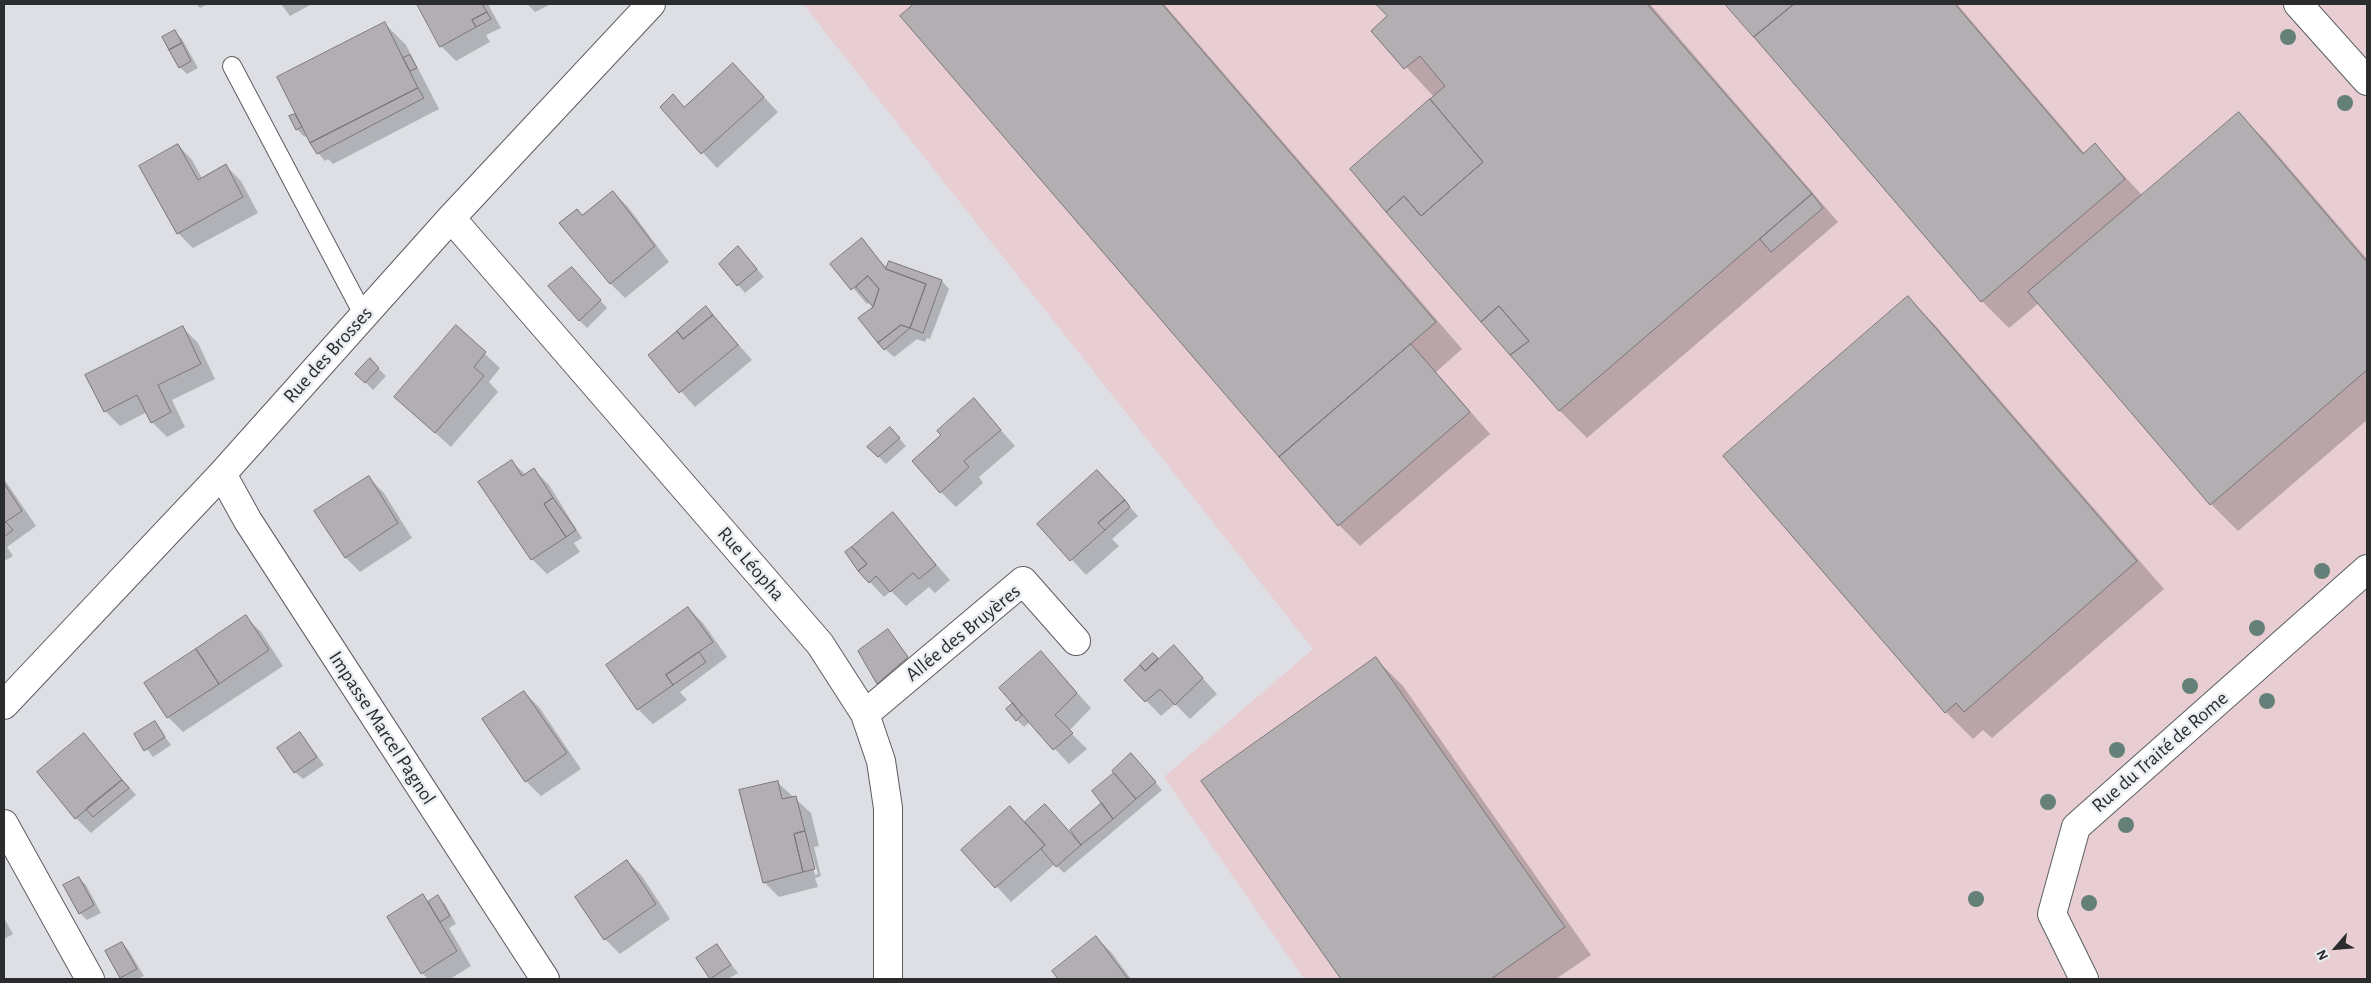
<!DOCTYPE html>
<meta charset="utf-8">
<style>
body{margin:0}
#map{position:relative;width:2371px;height:983px;overflow:hidden;background:#dddfe5;font-family:"Alegreya Sans",sans-serif}
canvas{display:block}
.frame{position:absolute;inset:0;border:5px solid #2b2c2e;pointer-events:none}
.north{position:absolute;left:2311px;top:923px;width:50px;height:50px;-webkit-text-stroke:4px #eaedf2;paint-order:stroke;rotate:243deg;font-size:14px;font-weight:700;line-height:20px;text-align:center;color:#2b2c2e}
.north::after{content:'';display:block;margin:auto;width:18px;height:22px;background:#2b2c2e;clip-path:polygon(50% 0,100% 100%,50% 72%,0 100%)}
</style>
<div id="map">
<canvas width="2371" height="983"></canvas>
<div class="frame"></div>
<div class="north">N</div>
</div>
<script>
const c = document.querySelector('canvas').getContext('2d');
c.lineJoin = 'round';
function fillPath(path, color) {
  c.fillStyle = color;
  c.fill(path, 'evenodd');
}
function strokePath(path, color, width, dash) {
  c.strokeStyle = color;
  c.lineWidth = width;
  c.lineCap = dash ? 'butt' : 'round';
  c.setLineDash(dash || []);
  c.stroke(path);
}
function drawText(font, color, halo, rows, align = 'center') {
  c.font = font + ' "Alegreya Sans",sans-serif';
  c.lineWidth = 5;
  c.setLineDash([]);
  c.textBaseline = 'middle';
  c.strokeStyle = halo;
  c.fillStyle = color;
  for (const [text, x, y, turn = 0] of rows) {
    c.save();
    c.translate(x, y);
    c.rotate((+turn || 0) * Math.PI / 180);
    c.textAlign = isNaN(turn) ? turn : align;
    if (halo) c.strokeText(text, 0, 0);
    c.fillText(text, 0, 0);
    c.restore();
  }
}
const industrial = new Path2D(`
 M803,4h1564v975h-1063l-140,-202 149,-128z`);
const shadow = new Path2D(`
 M196,4h12l-8,4z
 M281,4h28l1,1 -20,11z
 M419,4h69l13,24 -15,7 4,7 -34,19 -15,-15z
 M527,4h24l-16,8z
 M916,4h248l298,345 -26,23 54,62 -130,112 -21,-21 -438,-509z
 M1377,4h273l188,218 -251,216 -27,-27 -173,-200 47,-114 -61,-66 15,-14z
 M1727,4h230l128,150 10,-9 48,51 96,-82 27,27 101,118v161l-129,111 -27,-27 -172,-201 -30,25 -27,-27z
 M384,23l22,22 33,64 -106,55 -5,-5 -3,2 -7,-8 -10,-18 -4,2 -7,-8 -6,-12 6,-3z
 M175,32l7,7 16,29 -11,6 -7,-7z
 M748,80l30,32 -61,56 -56,-61 24,1z
 M178,145l14,15 10,18 24,-12 15,15 17,32 -65,35 -15,-15z
 M613,192l15,15 41,55 -44,36 -15,-15 -27,-66z
 M861,240l27,29 2,-6 52,18 7,8 -19,50 -3,-1 -2,4 -8,-3 -23,18 -9,-8 -10,-42 -5,-5 -3,2 -35,-40z
 M745,255l19,22 -19,16 -25,-29z
 M579,276l28,32 -20,20 -8,-8z
 M1908,298l27,27 229,264 -172,149 -9,-8 -10,9 -27,-27z
 M706,307l46,53 -57,47 -46,-52z
 M456,327l44,41 -11,14 9,10 -47,55 -56,-50z
 M183,328l15,15 17,36 -43,21 13,27 -18,10 -15,-15 -5,-10 -27,14 -15,-15z
 M370,360l16,16 -13,14 -16,-16z
 M974,400l41,46 -36,31 4,6 -27,24 -15,-15 2,-57z
 M897,436l9,10 -20,18 -17,-17z
 M511,461l15,14 8,-5 15,15 33,53 -8,5 6,9 -33,22 -15,-15z
 M369,478l15,15 28,45 -52,34 -15,-15z
 M4,479l32,47 -29,21 6,9 -9,5z
 M1112,487l26,29 -26,23 7,7 -33,29 -47,-51z
 M892,513l58,67 -15,13 -6,-6 -23,19 -15,-15 -7,6 -14,-15z
 M688,608l15,15 24,34 -47,35 7,8 -34,24 -15,-15 -31,-43z
 M246,617l15,15 22,34 -100,66 -15,-15z
 M888,631l26,33 -29,26 -7,-7z
 M1174,646l43,48 -27,25 -15,-15 -14,12 -35,-36 27,-25 6,5z
 M1041,653l50,55 -22,23 18,18 -18,15 -39,-42 -6,5 -7,-7 -3,-16z
 M1376,659l27,27 188,269 -35,24h-213l-140,-197z
 M524,692l15,15 42,62 -40,27 -15,-15z
 M155,723l16,22 -18,12 -17,-23z
 M300,733l24,32 -21,14 -8,-7z
 M84,735l52,60 -45,38 -15,-15z
 M1138,762l24,28 -98,83 -9,-9 -44,38 -48,-52 47,-43 16,16 52,20 26,-39z
 M777,782l34,31 8,33 -5,1 7,29 -6,2 3,9 -39,10 -15,-15zM808,847h2l8,27 -3,1z
 M627,861l15,15 28,43 -50,35 -15,-15z
 M79,878l7,7 15,28 -14,7 -7,-7z
 M423,896l6,6 9,-5 7,7 11,20 -7,4 22,38 -21,13h-22l-6,-6z
 M4,918l9,16 -9,5z
 M1096,937l15,15 20,27h-71l-6,-8z
 M122,943l7,8 15,25 -6,3h-15l-2,-2z
 M717,946l21,27 -10,6h-17l-14,-20z`);
const building = new Path2D(`
 M417,4h65l5,8 -15,8 4,7 -36,20z
 M914,4h248l274,318 -157,135 -379,-441z
 M1376,4h271l165,190 -253,217 -49,-56 19,-14 -30,-35 -18,16 -95,-110 18,-16 17,20 62,-54 -53,-63 15,-13 -25,-30 -16,13 -33,-38 16,-15z
 M1725,4h69l-40,33z
 M1794,4h161l128,150 12,-11 30,36 -144,123 -227,-265z
 M487,12l4,7 -15,8 -4,-7z
 M385,22l33,66 -108,55 -33,-66z
 M175,30l7,13 -13,7 -7,-13z
 M182,43l9,18 -12,7 -10,-18z
 M410,55l7,13 -7,3 -7,-13z
 M733,63l31,34 -63,57 -41,-47 13,-13 11,13z
 M418,88l6,10 -107,56 -7,-11z
 M1430,99l53,63 -62,54 -17,-20 -18,16 -36,-43z
 M2239,112l128,150v108l-157,135 -182,-213z
 M295,114l7,13 -6,3 -7,-14z
 M178,144l20,36 28,-16 17,33 -66,37 -38,-68z
 M613,191l42,55 -45,38 -51,-61 18,-14 5,6z
 M1812,194l11,14 -52,44 -11,-13z
 M862,238l24,31 40,15 -16,44 -9,-3 -23,18 -20,-25 15,-11 6,-18 -11,-13 -17,14 -21,-26z
 M738,246l19,23 -20,17 -18,-22z
 M889,261l53,19 -19,53 -13,-5 16,-44 -40,-15z
 M572,267l29,33 -22,21 -31,-35z
 M868,276l11,13 -6,18 -17,-20z
 M1908,296l229,265 -173,151 -8,-9 -11,10 -222,-257z
 M706,306l7,9 -30,24 -6,-8z
 M1499,306l30,35 -19,14 -29,-33z
 M713,315l25,30 -59,48 -31,-38 29,-24 6,8z
 M456,325l30,27 -12,15 10,9 -49,57 -41,-36z
 M901,325l9,3 -26,22 -6,-7z
 M183,326l18,38 -43,21 13,27 -20,11 -14,-28 -33,17 -19,-37z
 M1411,344l59,68 -132,114 -59,-69z
 M370,358l9,10 -14,15 -10,-9z
 M974,398l27,32 -37,31 5,6 -29,26 -28,-32 29,-26 -4,-4z
 M890,427l10,11 -22,19 -11,-10z
 M512,460l10,16 12,-8 19,30 -9,6 22,33 -35,23 -53,-78z
 M1097,470l28,30 -27,23 7,7 -35,31 -33,-37z
 M369,476l29,47 -53,35 -31,-47z
 M4,483l18,28 -18,12z
 M553,498l23,32 -10,7 -22,-33z
 M1125,500l5,7 -25,23 -7,-7z
 M893,512l43,53 -17,14 -6,-6 -23,19 -14,-16 -7,7 -11,-12 9,-7 -15,-17z
 M6,522l7,8 -9,7v-14z
 M852,547l15,17 -9,7 -13,-19z
 M688,607l25,35 -47,33 7,10 -36,25 -31,-45z
 M246,615l23,35 -50,34 -23,-35z
 M888,629l20,28 -31,27 -19,-33z
 M1174,645l29,33 -28,27 -15,-16 -15,13 -21,-22 16,-15 5,6z
 M196,649l23,35 -52,34 -23,-35z
 M1041,651l36,42 -22,22 18,18 -20,17 -54,-62z
 M699,652l7,10 -33,23 -7,-10z
 M1153,653l5,5 -13,13 -5,-6z
 M1376,657l189,270 -74,52h-150l-140,-198z
 M524,691l43,62 -42,29 -43,-63z
 M1013,703l9,12 -6,6 -10,-12z
 M155,721l10,16 -21,14 -10,-17z
 M300,732l17,25 -23,16 -17,-25z
 M84,733l38,47 -47,39 -38,-47z
 M1131,753l25,29 -20,17 -24,-28z
 M1114,773l22,26 -23,20 -21,-28z
 M122,780l7,8 -36,29 -7,-8z
 M778,781l4,18 14,-3 9,35 -11,3 9,38 -40,11 -24,-93z
 M1102,803l11,16 -32,26 -11,-15z
 M1045,804l36,41 -25,22 -15,-18 4,-4 -20,-23z
 M1010,806l35,39 -50,43 -34,-38z
 M805,831l10,38 -12,3 -9,-38z
 M627,860l29,44 -52,36 -29,-43z
 M79,877l15,28 -15,9 -16,-29z
 M423,894l34,57 -36,23 -34,-57z
 M438,895l12,21 -10,6 -12,-20z
 M1096,936l32,43h-70l-6,-8z
 M122,942l15,27 -17,9 -15,-27z
 M717,944l14,21 -21,14 -14,-21z`);
const service = new Path2D(`
 M232,66l132,250`);
const minor = new Path2D(`
 M2298,4l69,77
 M451,218l369,426 45,70 16,47 7,47v171
 M222,474l26,47 297,458
 M4,705l218,-231 229,-256 200,-214
 M865,714l158,-133 53,60
 M4,824l86,155
 M2084,979l-32,-65 24,-87 291,-258`);
const trees = [
 [2288,37],
 [2345,103],
 [2322,571],
 [2257,628],
 [2190,686],
 [2267,701],
 [2117,750],
 [2048,802],
 [2126,825],
 [1976,899],
 [2089,903]
];
const streetNames = [
 ["Rue des Brosses",328,355,-48],
 ["Rue Léopha",751,564,49],
 ["Allée des Bruyères",963,633,-39],
 ["Impasse Marcel Pagnol",382,728,57],
 ["Rue du Traité de Rome",2160,752,-41]
];
fillPath(industrial, '#e8ced3');
fillPath(shadow, '#0003');
fillPath(building, '#b2aeb2');
strokePath(building, '#797579', 1);
strokePath(service, '#5b5d61', 20);
strokePath(minor, '#5b5d61', 30);
strokePath(service, '#fff', 18);
strokePath(minor, '#fff', 28);
c.fillStyle = '#658078';
for (const [x, y] of trees) {
  c.beginPath();
  c.arc(x, y, 8, 0, 2 * Math.PI);
  c.fill();
}
drawText('20px', '#2b2c2e', '#eaedf2', streetNames);
</script>
